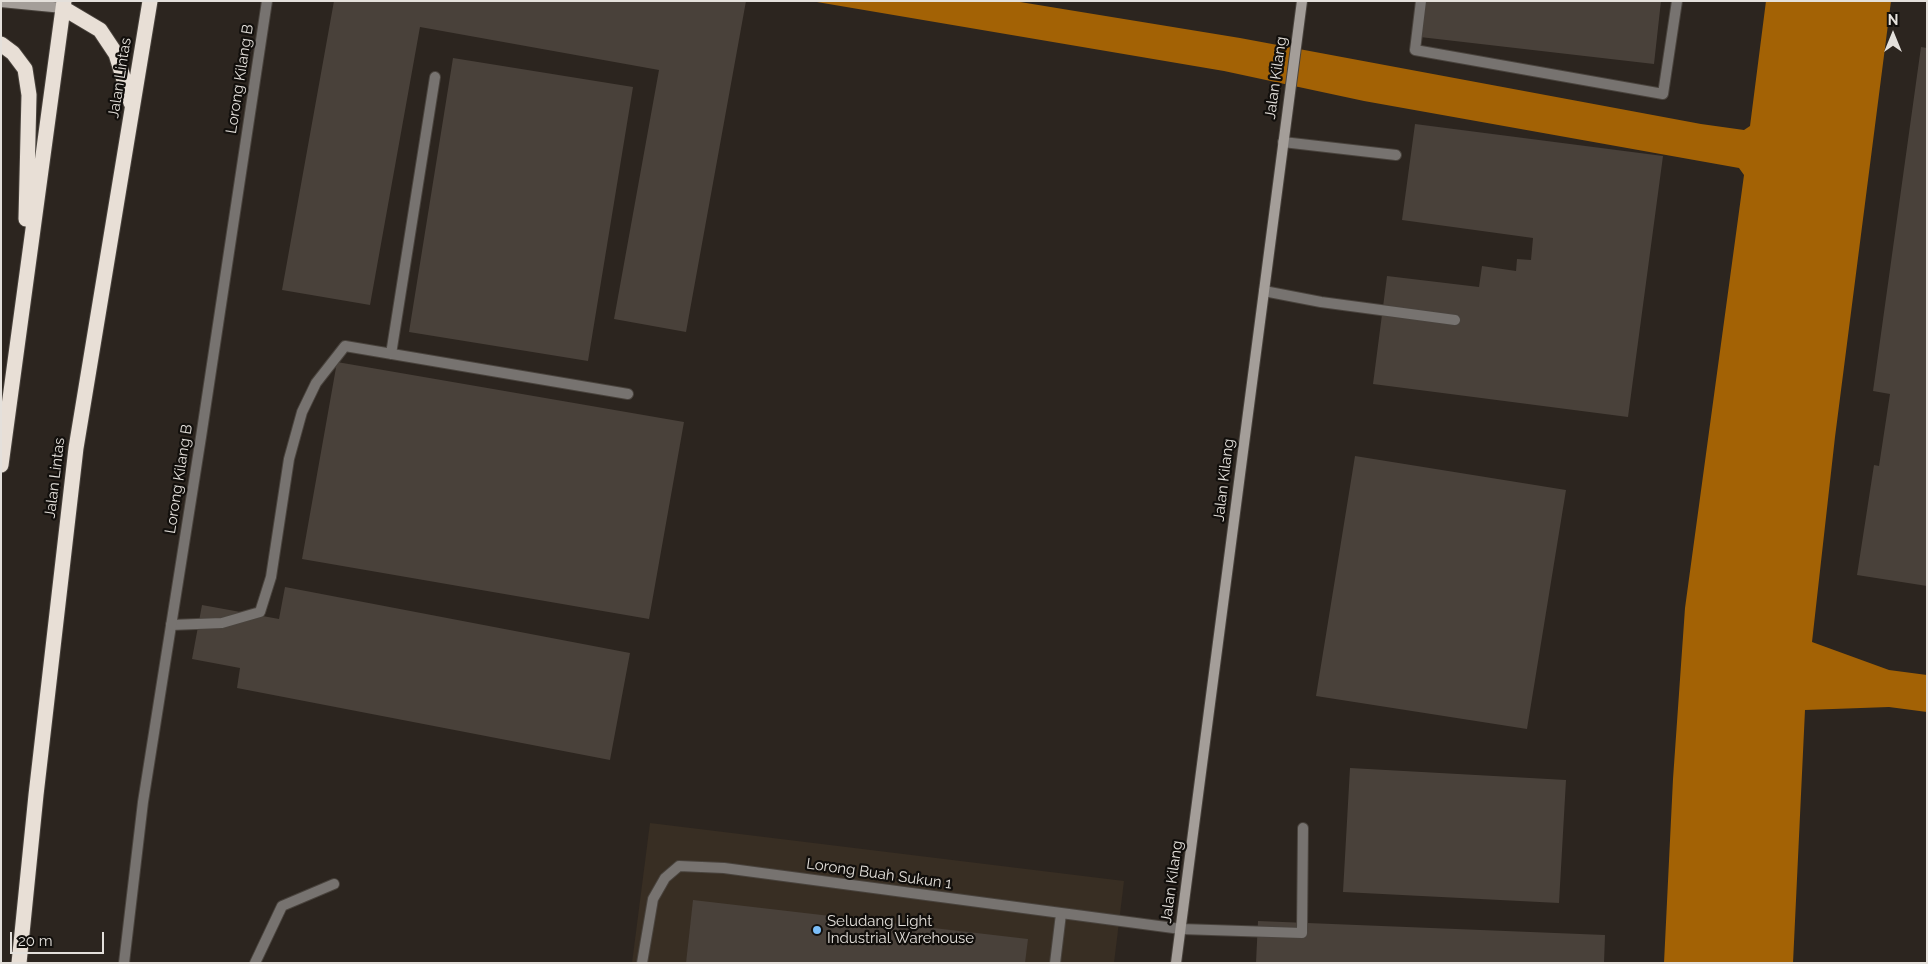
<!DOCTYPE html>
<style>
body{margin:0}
#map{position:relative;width:1928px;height:964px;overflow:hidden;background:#2c251f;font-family:Raleway,sans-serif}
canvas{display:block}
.frame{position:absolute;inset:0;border:2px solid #e4e0db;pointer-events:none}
.north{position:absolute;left:1868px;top:10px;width:50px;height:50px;-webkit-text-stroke:4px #120f0c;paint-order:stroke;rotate:0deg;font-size:14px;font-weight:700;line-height:20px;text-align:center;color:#e4e0db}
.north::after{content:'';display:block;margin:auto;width:18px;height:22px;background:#e4e0db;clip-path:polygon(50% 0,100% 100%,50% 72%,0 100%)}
.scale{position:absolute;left:10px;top:932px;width:94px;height:22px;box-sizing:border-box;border:2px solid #e4e0db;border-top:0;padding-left:6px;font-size:15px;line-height:18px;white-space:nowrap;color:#e4e0db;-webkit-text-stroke:4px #120f0c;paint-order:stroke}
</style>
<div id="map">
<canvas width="1928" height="964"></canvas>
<div class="frame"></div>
<div class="north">N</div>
<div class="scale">20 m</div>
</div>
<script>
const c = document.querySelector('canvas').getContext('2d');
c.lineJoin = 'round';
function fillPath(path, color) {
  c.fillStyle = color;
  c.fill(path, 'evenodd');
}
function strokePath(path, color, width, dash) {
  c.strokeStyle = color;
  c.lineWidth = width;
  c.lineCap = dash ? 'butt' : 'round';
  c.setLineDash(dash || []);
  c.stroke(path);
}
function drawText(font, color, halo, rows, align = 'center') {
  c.font = font + ' Raleway,sans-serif';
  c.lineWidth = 4.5;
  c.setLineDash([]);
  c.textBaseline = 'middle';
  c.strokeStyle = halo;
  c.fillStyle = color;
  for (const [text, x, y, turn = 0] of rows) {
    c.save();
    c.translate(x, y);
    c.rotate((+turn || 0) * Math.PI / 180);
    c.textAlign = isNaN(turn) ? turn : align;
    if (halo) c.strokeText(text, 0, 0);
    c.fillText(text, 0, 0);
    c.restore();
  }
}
const built = new Path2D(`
 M650,823l474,58 -10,82h-482z`);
const water = new Path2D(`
 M811,1h203l226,37 461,86 43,6 6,-4 16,-125h125l-56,436 -23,205 77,28 38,5v37l-38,-5 -84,3 -12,253h-129l9,-184 12,-171 59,-433 -5,-7 -375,-67 -140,-30z`);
const building = new Path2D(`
 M334,1h412l-60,331 -72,-13 45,-249 -239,-43 -50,278 -88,-15z
 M1425,1h236l-7,63 -234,-27z
 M1921,47l6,1v538l-70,-11 17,-110 5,1 11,-72 -17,-3z
 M453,58l180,29 -45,274 -179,-29z
 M1415,124l248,32 -35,261 -255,-33 14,-108 92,11 3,-21 34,5 1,-12 14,1 2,-22 -131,-18z
 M337,362l347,60 -35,197 -347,-60z
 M1355,456l211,34 -39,239 -211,-33z
 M285,587l345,66 -20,107 -373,-72 3,-20 -48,-9 10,-54 77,14z
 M1350,768l216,12 -7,123 -216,-11z
 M693,900l335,39 -3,24h-339z
 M1258,921l347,14 -1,28h-348z`);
const lane = new Path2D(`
 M1421,1l-6,49 248,44 14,-93
 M1283,142l113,13
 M1264,291l57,11 134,18
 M391,354l44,-277
 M171,625l51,-2 38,-11 11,-35 18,-118 13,-47 14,-29 29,-37 283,48
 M255,963l27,-57 52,-22
 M642,963l11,-64 12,-21 14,-12 45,2 457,61 121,4 1,-105
 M1055,963l6,-49`);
const street = new Path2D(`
 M124,963l19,-161 58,-365 66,-436`);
const secondary = new Path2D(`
 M1,2l62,6
 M1176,963l126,-962`);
const highway = new Path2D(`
 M63,8l37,22 16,24 15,49
 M1,44l12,9 12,16 4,26 -3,124
 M1,465l63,-464
 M19,963l17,-168 40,-347 74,-447`);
const markers = [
 [817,930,5,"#7bbef9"]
];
const streetNames = [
 ["Jalan Lintas",120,78,-81],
 ["Jalan Kilang",1276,78,-82],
 ["Lorong Kilang B",240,79,-81],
 ["Jalan Lintas",55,478,-83],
 ["Lorong Kilang B",179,479,-81],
 ["Jalan Kilang",1224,480,-83],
 ["Lorong Buah Sukun 1",879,874,8],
 ["Jalan Kilang",1172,882,-82]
];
const poiNames = [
 ["Seludang Light",827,921],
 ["Industrial Warehouse",827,938]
];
fillPath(built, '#382e23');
fillPath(water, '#a36205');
fillPath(building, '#49413a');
strokePath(lane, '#49433d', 12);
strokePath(street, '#49433d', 12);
strokePath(secondary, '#49433d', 12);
strokePath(highway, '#49433d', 17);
strokePath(lane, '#777370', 10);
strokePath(street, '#777370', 10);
strokePath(secondary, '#a49e99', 10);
strokePath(highway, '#e8dfd6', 15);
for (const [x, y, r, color] of markers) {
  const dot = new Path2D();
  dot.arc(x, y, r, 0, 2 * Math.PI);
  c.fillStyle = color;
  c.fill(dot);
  strokePath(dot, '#120f0c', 2);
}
drawText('15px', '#e4e0db', '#120f0c', streetNames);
drawText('15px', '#e4e0db', '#120f0c', poiNames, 'left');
</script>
